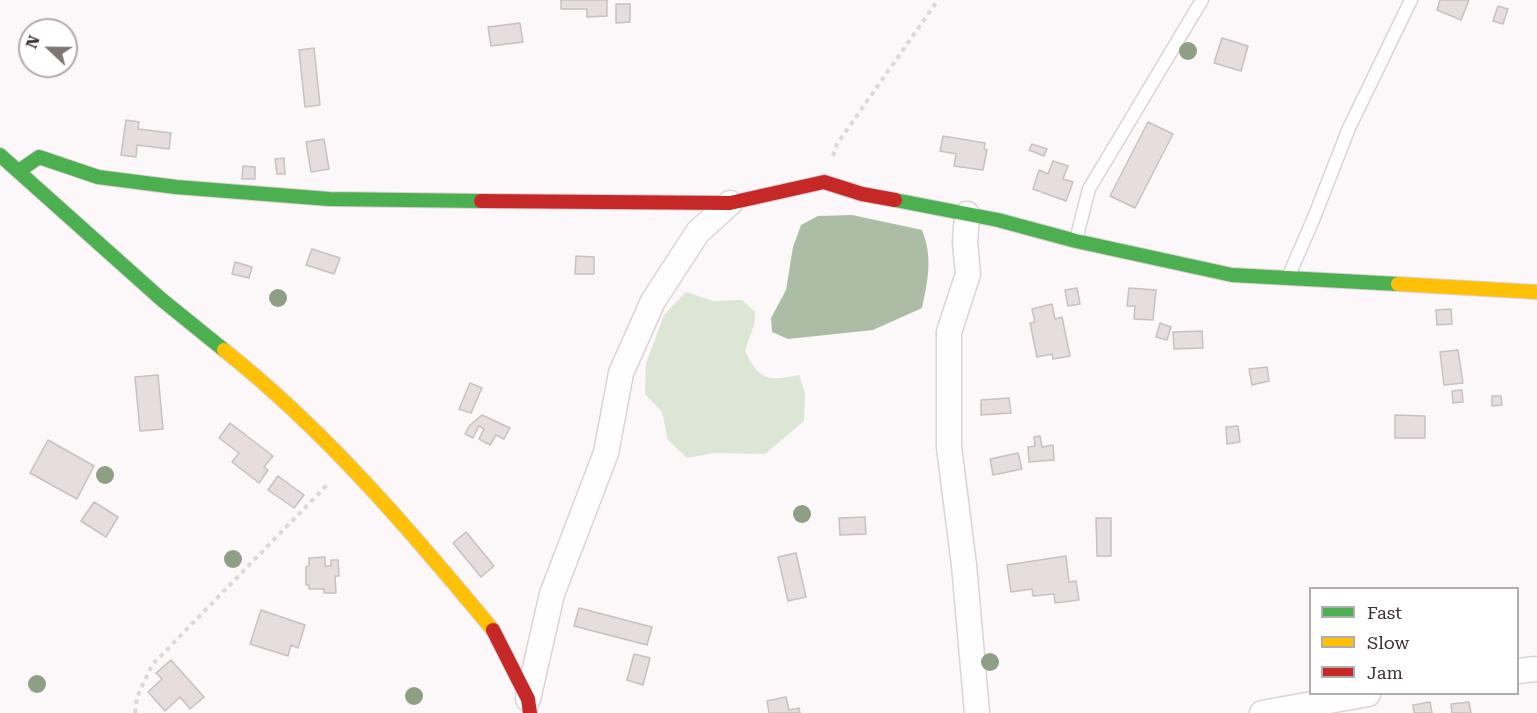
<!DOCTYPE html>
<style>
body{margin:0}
#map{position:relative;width:1537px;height:713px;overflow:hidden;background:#fcf7f8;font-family:"Roboto Serif",serif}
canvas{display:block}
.legend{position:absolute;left:1309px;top:587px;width:210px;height:108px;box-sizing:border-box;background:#fff;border:2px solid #b1adad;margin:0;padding:8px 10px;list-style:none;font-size:18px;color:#3d3132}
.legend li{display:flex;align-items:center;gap:12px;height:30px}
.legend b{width:30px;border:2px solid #b1adad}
.north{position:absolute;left:18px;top:18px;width:60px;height:60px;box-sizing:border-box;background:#fff;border:2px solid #b1adad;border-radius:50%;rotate:292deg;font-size:16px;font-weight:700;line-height:24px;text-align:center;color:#3d3132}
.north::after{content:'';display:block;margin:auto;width:21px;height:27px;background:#807677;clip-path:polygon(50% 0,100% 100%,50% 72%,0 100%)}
</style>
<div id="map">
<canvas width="1537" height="713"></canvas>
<ul class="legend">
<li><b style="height:8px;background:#4caf50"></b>Fast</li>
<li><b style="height:8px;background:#ffc107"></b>Slow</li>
<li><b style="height:8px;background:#c62828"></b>Jam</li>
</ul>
<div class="north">N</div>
</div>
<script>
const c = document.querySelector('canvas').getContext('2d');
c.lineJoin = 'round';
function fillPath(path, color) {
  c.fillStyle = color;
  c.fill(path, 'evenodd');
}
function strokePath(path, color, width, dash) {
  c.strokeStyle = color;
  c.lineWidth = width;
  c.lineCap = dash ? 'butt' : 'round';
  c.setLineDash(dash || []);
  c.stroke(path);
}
const green = new Path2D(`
 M686,292l27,9 29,-1 13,12c1,15 -6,24 -10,39 15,30 22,30 54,24l6,18 -1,28 -39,33 -51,-1 -27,5 -19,-18 -6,-28 -17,-18 1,-31 18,-48z`);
const water = new Path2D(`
 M852,215l70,15c11,27 6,50 0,78l-49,22 -85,9 -16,-7 -1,-14 15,-28 7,-43 8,-22 17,-9z`);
const building = new Path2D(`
 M561,0h46v16l-20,1v-8h-26z
 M1440,0h29l-8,20 -24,-10z
 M616,4h14v18l-14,1z
 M1498,6l10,3 -5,15 -10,-3z
 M520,23l3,19 -32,4 -3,-19z
 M1222,38l26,8 -7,25 -27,-8z
 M314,48l6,57 -15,2 -6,-57z
 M126,120l13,2 -1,7 33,4 -2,16 -32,-4 -1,12 -15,-2z
 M1148,122l25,12 -38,74 -25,-12z
 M943,136l42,7 -1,6 3,1 -4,20 -29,-4 2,-12 -16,-3z
 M324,139l5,30 -18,3 -5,-30z
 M1032,144l15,5 -3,7 -15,-6z
 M284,158l1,16h-8l-2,-15z
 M1053,161l15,5 -5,13 10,3 -7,19 -33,-12 6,-19 9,4z
 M243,166l12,1v12h-13z
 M312,249l28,9 -6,16 -28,-9z
 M576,256l18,1v17h-19z
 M235,262l17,5 -3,11 -17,-4z
 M1077,288l3,16 -12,2 -3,-16z
 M1129,288l27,2 -3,30 -19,-1 1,-13h-8z
 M1052,304l3,15 7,-2 8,39 -17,3 -1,-5 -15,3 -7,-34 5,-1 -3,-13z
 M1451,309l1,15 -15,1 -1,-15z
 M1160,323l11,4 -4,13 -11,-3z
 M1202,331l1,17 -29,1 -1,-17z
 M1458,350l5,33 -19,2 -4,-33z
 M1267,367l2,14 -17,4 -3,-16z
 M158,375l5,54 -23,2 -5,-54z
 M470,383l12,5 -11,25 -12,-4z
 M1462,390l1,12 -10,1 -1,-12z
 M1492,396h9l1,9 -10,1z
 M1009,398l2,15 -30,2v-15z
 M482,415l28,13 -6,11 -8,-4 -6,10 -11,-6 5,-10 -5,-3 -6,12 -8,-4 5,-9z
 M1395,415l30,1v22h-30z
 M230,423l43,33 -9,11 4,3 -9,13 -27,-21 7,-9 -20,-15z
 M1238,426l2,16 -13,2 -1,-17z
 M1040,436l2,11 11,-2 1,15 -25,2 -1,-15 7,-1 -1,-9z
 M48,440l46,26 -17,33 -47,-26z
 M1018,453l4,16 -29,6 -3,-16z
 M278,476l26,19 -10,13 -26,-18z
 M94,502l24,15 -12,20 -25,-16z
 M865,517l1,17 -26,1 -1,-17z
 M1096,518h15v38h-14z
 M466,532l28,34 -13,11 -28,-34z
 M796,553l10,44 -18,4 -10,-44z
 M1066,556l3,26 7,-1 3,19 -24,3 -1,-9 -21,2 -1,-7 -21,3 -4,-27z
 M325,557v9h6v-6h7l1,16h-4l1,17h-12v-4h-15v-4h-3v-18l3,-1v-8z
 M579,608l73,19 -5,18 -73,-19z
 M261,610l44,15 -7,23 -7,-3 -3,11 -38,-12z
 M634,654l16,4 -7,27 -16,-5z
 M171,660l33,37 -14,12 -10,-12 -15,14 -17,-19 14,-13 -6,-6z
 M786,697l3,13 10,-2 1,5h-31l-2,-12z
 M1430,702l2,11h-18l-1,-8z
 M1469,702l2,11h-19l-1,-9z`);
const path = new Path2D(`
 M833,156l4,-12 101,-144
 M135,713l2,-16 15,-32 177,-182`);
const lane = new Path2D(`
 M1076,240l13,-51 113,-189
 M1289,275l24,-55 36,-92 62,-128`);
const street = new Path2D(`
 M967,214l-2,28 3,32 -19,58v115l15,118 13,148
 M1518,671l19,-2
 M528,699l24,-105 54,-141 15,-80 32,-72 45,-69 32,-29
 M1262,713l106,-19`);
const fast = new Path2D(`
 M0,155l161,144 63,51
 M19,171l20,-14 59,20 78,10 153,12 152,2
 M895,200l103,20 78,21 156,34 166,9`);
const slow = new Path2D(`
 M1398,284l139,8
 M224,350c102,81 186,180 269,280`);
const jam = new Path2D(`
 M481,201l249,2 94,-21 38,12 33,6
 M493,630l35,69 2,14`);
const trees = [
 [1188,51],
 [278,298],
 [105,475],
 [802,514],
 [233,559],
 [990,662],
 [37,684],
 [414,696]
];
fillPath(green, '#dbe6d5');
fillPath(water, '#acbda5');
fillPath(building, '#e8ddde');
strokePath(building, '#c8c0c1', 1.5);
strokePath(lane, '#dcd3d4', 15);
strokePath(street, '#dcd3d4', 27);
strokePath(fast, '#dcd3d4', 16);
strokePath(slow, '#dcd3d4', 16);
strokePath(jam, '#dcd3d4', 16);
strokePath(path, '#dcd9d9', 4, [4.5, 4.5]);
strokePath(lane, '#fffefe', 12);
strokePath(street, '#fffefe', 24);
strokePath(fast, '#4caf50', 14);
strokePath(slow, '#ffc107', 14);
strokePath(jam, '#c62828', 14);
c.fillStyle = '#8da084';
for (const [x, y] of trees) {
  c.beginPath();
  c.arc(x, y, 9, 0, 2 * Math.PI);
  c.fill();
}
</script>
